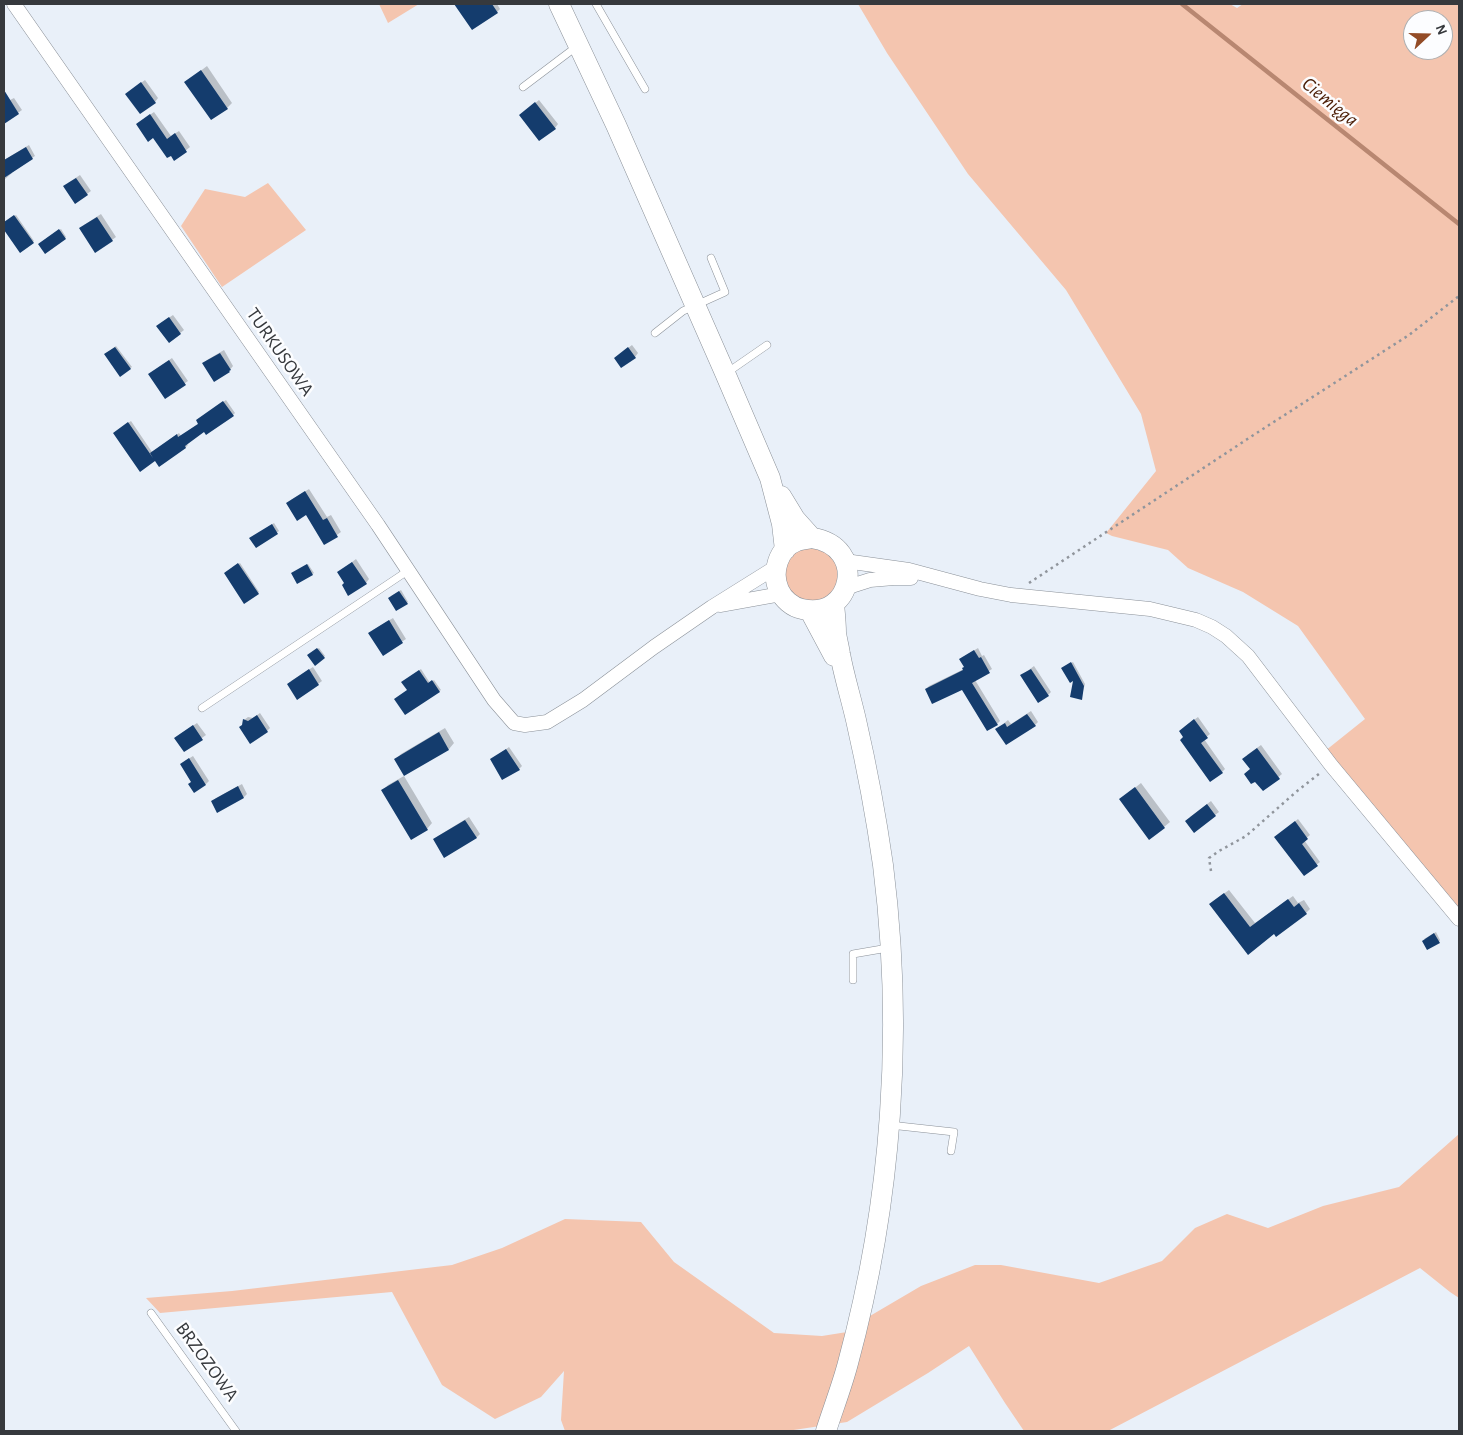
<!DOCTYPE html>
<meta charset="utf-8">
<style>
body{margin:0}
#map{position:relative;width:1463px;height:1435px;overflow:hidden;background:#e9f0f9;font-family:"Alegreya Sans",sans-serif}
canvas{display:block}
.frame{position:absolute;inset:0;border:5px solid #36393d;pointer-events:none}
.north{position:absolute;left:1403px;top:10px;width:50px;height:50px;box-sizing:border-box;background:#fcfdff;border:1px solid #adafb1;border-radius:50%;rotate:69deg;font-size:14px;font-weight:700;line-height:20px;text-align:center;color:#36393d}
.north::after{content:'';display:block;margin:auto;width:18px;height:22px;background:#934c27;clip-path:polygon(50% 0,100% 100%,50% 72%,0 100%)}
</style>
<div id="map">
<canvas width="1463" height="1435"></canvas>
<div class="frame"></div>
<div class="north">N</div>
</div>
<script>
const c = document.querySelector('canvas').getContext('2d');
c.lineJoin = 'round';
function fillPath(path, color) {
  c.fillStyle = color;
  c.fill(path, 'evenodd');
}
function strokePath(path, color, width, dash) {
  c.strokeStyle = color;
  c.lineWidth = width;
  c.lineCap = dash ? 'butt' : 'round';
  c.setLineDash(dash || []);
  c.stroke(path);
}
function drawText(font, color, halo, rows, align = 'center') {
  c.font = font + ' "Alegreya Sans",sans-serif';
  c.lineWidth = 5;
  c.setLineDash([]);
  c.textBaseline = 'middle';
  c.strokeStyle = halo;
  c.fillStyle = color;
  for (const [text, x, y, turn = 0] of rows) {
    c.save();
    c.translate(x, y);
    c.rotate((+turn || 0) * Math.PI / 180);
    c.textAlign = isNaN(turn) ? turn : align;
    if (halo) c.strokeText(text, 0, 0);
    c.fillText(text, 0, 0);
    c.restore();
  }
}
const green = new Path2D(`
 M379,4h40l-31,19z
 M858,4h372l7,4 6,-4h216v915l-134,-168 40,-32 -67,-93 -55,-34 -55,-24 -20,-18 -56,-14 -6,-3 50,-62 -15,-57 -75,-124 -98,-116 -81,-121zM1413,20h30v30h-30z
 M268,183l38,47 -84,57 -41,-61 24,-37 40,8z
 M812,547l18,6 9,17 -2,18 -13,12h-26c-3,-4 -8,-8 -11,-12 -2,-3 -1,-9 -2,-12 -2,-18 11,-27 27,-29z
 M1459,1134v164l-9,-6 -30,-24 -312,163h-84l-19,-28 -36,-57 -41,27 -81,49 -60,9h-222l-4,-11 3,-49 -23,26 -46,22 -53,-34 -50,-93 -232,21 -14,-15 86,-7 220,-26 50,-17 63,-29 76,3 33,40 100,71 48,3 25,-4 11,-9 63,-37 54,-21h26l98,18 63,-22 33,-33 32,-14 41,14 55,-22 76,-19z`);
const shadow = new Path2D(`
 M462,4h35l3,5 -3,3 -39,-5z
 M207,66l25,37 -5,5 -41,-26z
 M145,80l13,18 -3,4 -25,-11z
 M4,90l6,10 4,-2 8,12 -18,13z
 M539,100l19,24 -3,4 -31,-16z
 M154,112l17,24 8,-5 11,16 -15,12 -34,-38z
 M29,145l6,11 -24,16 1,1 -8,7v-20z
 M80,175l11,16 -15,11 -8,-19z
 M101,214l15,23 -4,3 -28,-15z
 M16,215l18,26 -14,10 -16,-24v-4z
 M61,229l5,8 -1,1 -24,5z
 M173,315l11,15 -15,12 -8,-19z
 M632,345l6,8 -3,4 -16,-2z
 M116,346l16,21 -12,8 -13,-22z
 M224,350l9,16 -4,5 -25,-8 3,-3z
 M172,358l16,23 -23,16 -13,-25z
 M226,400l9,13 -2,2 -29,16 -18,12 2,2 -2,2 -26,18 -4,-6 -16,11 -23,-39 14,-10 21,31 27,-19 2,3 18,-13v-4z
 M309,489l18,28 4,-2 10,17 -17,12 -18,-30 -15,-14z
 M274,523l5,8 -23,16 -4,-10z
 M356,559l13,20 -3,4 -27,-11z
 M240,563l19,29 -1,1 -31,-21z
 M308,564l6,9 -16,10 -4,-11z
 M401,590l7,12 -1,1 -16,-7z
 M393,618l13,21 -23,15 -10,-24z
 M319,648l6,8 -10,8 -6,-9z
 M978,648l4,8 2,-1 8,14 -17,11 25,41 -3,3 -35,-35h-36l3,-3 35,-17 1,-2 -5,-8z
 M1073,662l12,22 -4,14 -7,-19 -10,-12z
 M1034,666l17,26 -3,3 -26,-20z
 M313,667l9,14 -4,3 -27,-3z
 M421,669l9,14 4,-3 7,10 -35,23 2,-23 -4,-9z
 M1031,711l7,11 -3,3 -38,4 11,-9 3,4z
 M260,713l10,15 -3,3 -24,-6 1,-5 4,-3 5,1z
 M1198,717l12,17 -6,5 21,30 -3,3 -38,-45z
 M197,723l9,12 -22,16 -5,-16z
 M445,728l9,15 -5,6 -45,25 -9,-14 6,-6z
 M1261,745l21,29 -19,16 -12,-22 -4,-13z
 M509,747l13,19 -3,3 -27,-10z
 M193,756l16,25 -3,3 -13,-2 -8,-21z
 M404,776l28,47 -5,6 -44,-39 5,-5z
 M1141,783l29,39 -6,5 -43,-28z
 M242,784l5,10 -3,3 -32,4 4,-3z
 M1211,801l8,11 -25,19 -4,-14z
 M469,817l11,17 -3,3 -33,19 -10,-17 4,-3z
 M1298,819l12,16 -6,5 16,22 -16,12 -29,-37z
 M1229,890l26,33 38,-27 5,7 6,-3 6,9 -4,4 -32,20 -26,20 -33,-53z
 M1436,932l4,8 -1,2 -15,-3z`);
const stream = new Path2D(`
 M1182,4l277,220`);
const building = new Path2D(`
 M454,4h38l6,9 -26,17z
 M201,70l27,39 -17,11 -27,-38z
 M141,82l15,21 -16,11 -15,-20z
 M4,90l15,24 -15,10z
 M535,102l21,27 -17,12 -20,-26z
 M150,114l17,25 8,-6 12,19 -13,9 -3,-5 -4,2 -14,-20 -5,4 -12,-18z
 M26,147l7,12 -29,19v-18z
 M76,178l12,17 -13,9 -12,-18z
 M14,215l20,28 -14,10 -16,-23v-8z
 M97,217l16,24 -18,12 -16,-25z
 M59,229l7,10 -21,15 -7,-10z
 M169,317l12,17 -12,9 -13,-17z
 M115,347l16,22 -11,8 -16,-23z
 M628,347l8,11 -15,10 -7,-10z
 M220,353l11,17 -2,1 1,1 -16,10 -12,-19z
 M169,360l17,25 -21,14 -17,-25z
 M223,401l11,15 -28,19 -2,-3 -19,14 1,2 -27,19 -4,-6 -15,11 -27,-39 15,-11 25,36 -3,-5 27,-19 1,3 20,-13 -2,-4z
 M305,491l18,29 4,-2 11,19 -14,8 -18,-30 -9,6 -11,-18z
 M272,524l6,10 -22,14 -7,-10z
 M352,562l15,22 -19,12 -6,-11 2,-2 -7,-11z
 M238,563l21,31 -15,10 -20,-31z
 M307,564l6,11 -16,9 -6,-11z
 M399,591l9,13 -12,7 -8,-13z
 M389,620l14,23 -20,13 -15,-23z
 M317,648l8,10 -10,8 -8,-11z
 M974,650l5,8 2,-1 9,16 -18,10 26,42 -11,6 -25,-41 -30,14 -7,-15 38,-19 -1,-2 2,-1 -5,-8z
 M1071,662l13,24 -2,14 -12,-3 3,-16 -3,2 -9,-15z
 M309,669l10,16 -22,15 -10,-16z
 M1031,669l18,27 -11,7 -18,-28z
 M419,670l9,13 4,-3 8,12 -35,23 -11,-16 13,-9 -6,-8z
 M1027,714l9,12 -30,19 -11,-16 10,-6 2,4z
 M257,715l11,17 -18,12 -11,-17 3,-2 1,-6 5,2z
 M1194,719l14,19 -7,5 22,30 -13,9 -30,-42 3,-3 -4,-6z
 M193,725l10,15 -19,12 -10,-14z
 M439,732l10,18 -45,26 -10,-17z
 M1257,748l23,31 -17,12 -8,-9 -4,2 -7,-10 6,-5 -8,-10z
 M506,749l14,21 -18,10 -12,-21z
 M189,758l17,27 -12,8 -6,-9 3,-2 -11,-18z
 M398,780l30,50 -17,10 -30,-50z
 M238,786l6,12 -27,15 -6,-12z
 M1135,787l30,41 -16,12 -30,-41z
 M1207,804l9,12 -22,17 -9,-12z
 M465,820l12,18 -33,20 -11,-19z
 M1295,821l13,18 -6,5 16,22 -14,10 -30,-39z
 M1224,893l26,34 38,-28 6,8 5,-4 8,11 -31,23 -2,-3 -26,21 -39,-51z
 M1434,933l6,10 -13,7 -5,-9z`);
const path = new Path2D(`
 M1029,583l223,-147 157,-101 50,-39
 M1211,871l-2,-13 10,-7 27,-15 50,-44 24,-19`);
const lane = new Path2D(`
 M596,4l49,85
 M523,87l53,-40
 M655,333l28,-22 42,-19 -14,-34
 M728,372l39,-27
 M202,708l207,-138
 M853,980v-26l35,-6
 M890,1125l64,7 -3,19
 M151,1313l85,118`);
const street = new Path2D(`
 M14,4l364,521 116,175 20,23 11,2 22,-3 36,-22 71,-53 58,-40 64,-40
 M845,561l64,9 71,19 31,6 139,14 46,11 16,7 14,9 22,20 83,109 128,154
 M845,588l25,-8 24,-2h17
 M720,605l61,-11`);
const secondary = new Path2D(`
 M559,4l57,121 109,248 45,105 12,46 3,26
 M781,496l14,23 17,19c56,8 41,83 -10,71 -10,-2 -19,-10 -23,-19 -8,-17 -1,-42 18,-49 4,-1 10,-2 15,-3
 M810,611l24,45
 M826,1431c7,-22 16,-45 22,-68 44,-162 56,-332 35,-498 -7,-49 -16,-97 -27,-145 -5,-22 -12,-44 -16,-66 -1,-7 -3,-14 -4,-21 0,-10 -1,-19 -2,-29`);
const streetNames = [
 ["TURKUSOWA",280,352,55],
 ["BRZOZOWA",207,1362,54]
];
const waterNames = [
 ["Ciemięga",1330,102,39]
];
fillPath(green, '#f4c5af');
fillPath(shadow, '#0003');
strokePath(stream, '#b88771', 4.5);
fillPath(building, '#143c6d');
strokePath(lane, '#8a9098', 8);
strokePath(street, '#8a9098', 15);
strokePath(secondary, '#8a9098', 21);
strokePath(path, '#90959c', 2.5, [2.5, 4]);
strokePath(lane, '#fff', 7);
strokePath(street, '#fff', 14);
strokePath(secondary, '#fff', 20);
drawText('19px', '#36393d', '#fcfdff', streetNames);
drawText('italic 20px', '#4d2008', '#fcfdff', waterNames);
</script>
